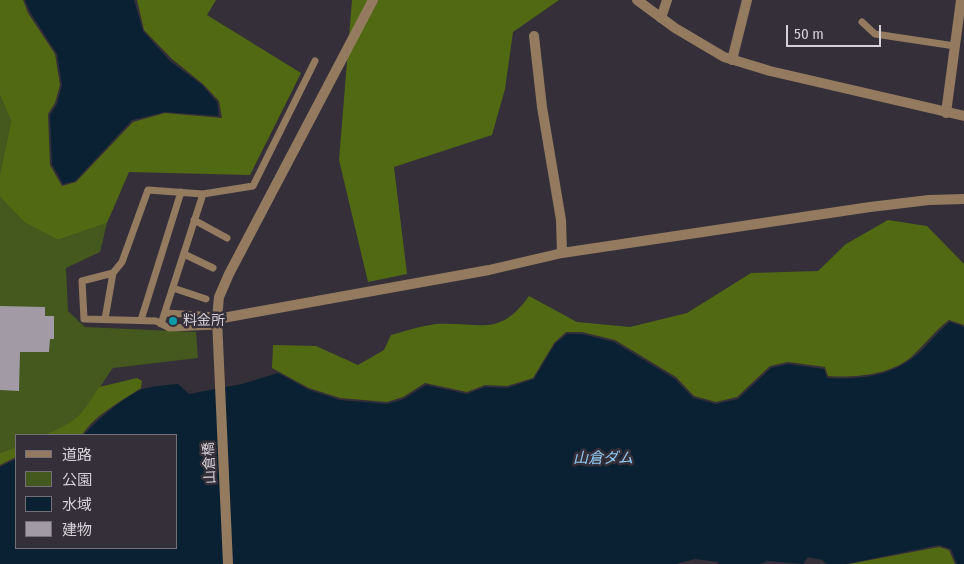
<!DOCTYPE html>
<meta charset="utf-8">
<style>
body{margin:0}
#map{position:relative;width:964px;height:564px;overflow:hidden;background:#342f38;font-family:"Fira Sans Condensed","Noto Sans JP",sans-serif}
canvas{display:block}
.legend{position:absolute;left:15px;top:434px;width:162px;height:115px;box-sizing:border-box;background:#342f38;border:1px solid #747078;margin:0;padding:6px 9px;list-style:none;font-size:15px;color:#d5d1d7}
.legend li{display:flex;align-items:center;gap:10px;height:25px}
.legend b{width:25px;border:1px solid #747078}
.scale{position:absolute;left:786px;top:25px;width:95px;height:22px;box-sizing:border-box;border:2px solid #d5d1d7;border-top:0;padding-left:6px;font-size:15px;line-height:18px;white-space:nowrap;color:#d5d1d7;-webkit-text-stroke:4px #342f38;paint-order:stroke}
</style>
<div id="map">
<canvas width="964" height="564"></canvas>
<ul class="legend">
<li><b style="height:6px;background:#947b60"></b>道路</li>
<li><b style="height:14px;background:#45581d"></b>公園</li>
<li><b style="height:14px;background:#092132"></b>水域</li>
<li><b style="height:14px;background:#a29ba6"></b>建物</li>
</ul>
<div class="scale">50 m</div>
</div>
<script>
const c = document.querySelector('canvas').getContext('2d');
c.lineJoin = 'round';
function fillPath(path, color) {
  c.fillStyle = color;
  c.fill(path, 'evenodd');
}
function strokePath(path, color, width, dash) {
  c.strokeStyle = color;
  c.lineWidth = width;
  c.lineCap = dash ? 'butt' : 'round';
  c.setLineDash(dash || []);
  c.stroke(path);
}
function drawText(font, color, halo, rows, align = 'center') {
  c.font = font + ' "Fira Sans Condensed","Noto Sans JP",sans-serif';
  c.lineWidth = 5;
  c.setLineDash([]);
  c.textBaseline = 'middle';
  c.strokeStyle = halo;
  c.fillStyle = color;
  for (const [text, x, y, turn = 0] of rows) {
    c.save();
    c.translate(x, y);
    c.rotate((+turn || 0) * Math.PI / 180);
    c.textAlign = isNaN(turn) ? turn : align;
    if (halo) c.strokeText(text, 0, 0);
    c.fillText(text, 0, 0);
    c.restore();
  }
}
const green = new Path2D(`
 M0,95l11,26 -11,53z
 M0,197l25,26 33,17 49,-17 -7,29 -34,16 2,43 17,16 111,5 2,26 -85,10c-19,26 -34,60 -69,67 -8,2 -19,0 -28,0v12l-16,6z`);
const forest = new Path2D(`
 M0,0h23l5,13 27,41 5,31 -5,18 -7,11 2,51 12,21 14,-4 57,-60 32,-9 57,5 -3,-17 -16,-17 -31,-25 -28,-29 -7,-30h79l-9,15 94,58 -51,102 -121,-3 -22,51 -49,17 -33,-17 -25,-26v-23l11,-53 -11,-26z
 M352,0h207l-46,32 -8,57 -13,46 -98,32 13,107 -39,8 -29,-122z
 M888,220l39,6 37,38v61l-15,-5c-15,11 -25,26 -39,38 -21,17 -56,20 -82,18l-3,-9 -37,-5 -18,4 -33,31 -21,5 -22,-6 -18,-19 -61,-37 -33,-8h-16l-12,11 -21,35 -26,8 -22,-1 -18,7 -42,-9 -22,14 -16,5 -47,-4 -31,-10 -37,-20 1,-23 43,1 42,19 26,-15 7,-15c14,-4 30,-9 45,-11 42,-3 63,15 93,-28l48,26 53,5 57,-14 64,-40 67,-2 28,-27z
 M137,378l5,3 -1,7c-21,14 -45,26 -59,47h-38c32,-13 37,-19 55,-48z
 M16,447v10l-16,8v-12z
 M939,547l10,3 6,14h-106z`);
const water = new Path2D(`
 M25,0h109l9,31 27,30 32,24 15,17 2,14 -54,-4 -33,8 -57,61 -12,3 -11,-20 -2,-49 7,-11 5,-19 -5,-31 -27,-42z
 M950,322l14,5v237h-7l-6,-15 -12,-4 -93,19h-19l-5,-4 -14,-3 -5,7 -35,-3 -9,3h-41l1,-2 -24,-3 -19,5h-676v-97l16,-8v89h160v-113h-92c9,-12 45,-42 59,-46 11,-3 24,-4 35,-5l11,10 53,-10 36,-11 31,17 31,10 47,4 17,-5 22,-14 41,9 18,-7 22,1 27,-9 21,-35 12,-10h15l32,8 61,37 18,19 23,6 22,-5 33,-31 17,-4 36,5 3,9c27,2 60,-1 83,-18 15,-10 25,-27 40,-38z`);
const building = new Path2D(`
 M0,306l45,1v9h9v23h-4l-1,13h-29l-1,39 -19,-1z
 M170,318l6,1v5h-6z`);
const service = new Path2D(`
 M862,22l13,12 80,12
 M203,194l50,-8 62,-125
 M194,220l33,18
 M184,254l29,14
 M113,273l9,-11 26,-72 55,4 -42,130
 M173,288l33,11
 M165,313l52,3
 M105,319l8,-46 -31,8 2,38 72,2 13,7 48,-2
 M141,320l40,-128`);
const minor = new Path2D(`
 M661,18l6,-18
 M534,36l8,71 19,113 1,33
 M732,60l15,-60
 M946,113l15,-113
 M217,319l272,-49 73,-17 308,-46 59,-7 35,-1`);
const tertiary = new Path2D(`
 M637,0l38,28 49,29 46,14 194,45
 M228,564l-11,-245 2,-22 10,-23 144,-274`);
const markers = [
 [173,321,5,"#0f9aa8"]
];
const poiNames = [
 ["料金所",183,321]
];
const streetNames = [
 ["山倉橋",210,463,-93]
];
const waterNames = [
 ["山倉ダム",603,459]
];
fillPath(green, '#45581d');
fillPath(forest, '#516913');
fillPath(water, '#092132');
fillPath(building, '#a29ba6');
strokePath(service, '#947b60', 7);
strokePath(minor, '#947b60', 10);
strokePath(tertiary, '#947b60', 10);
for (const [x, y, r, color] of markers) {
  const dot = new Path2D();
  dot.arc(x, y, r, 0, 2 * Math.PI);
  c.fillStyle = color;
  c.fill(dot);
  strokePath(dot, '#342f38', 2);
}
drawText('14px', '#d5d1d7', '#342f38', poiNames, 'left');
drawText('14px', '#d5d1d7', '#342f38', streetNames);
drawText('italic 15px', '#93cbf7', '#342f38', waterNames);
</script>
